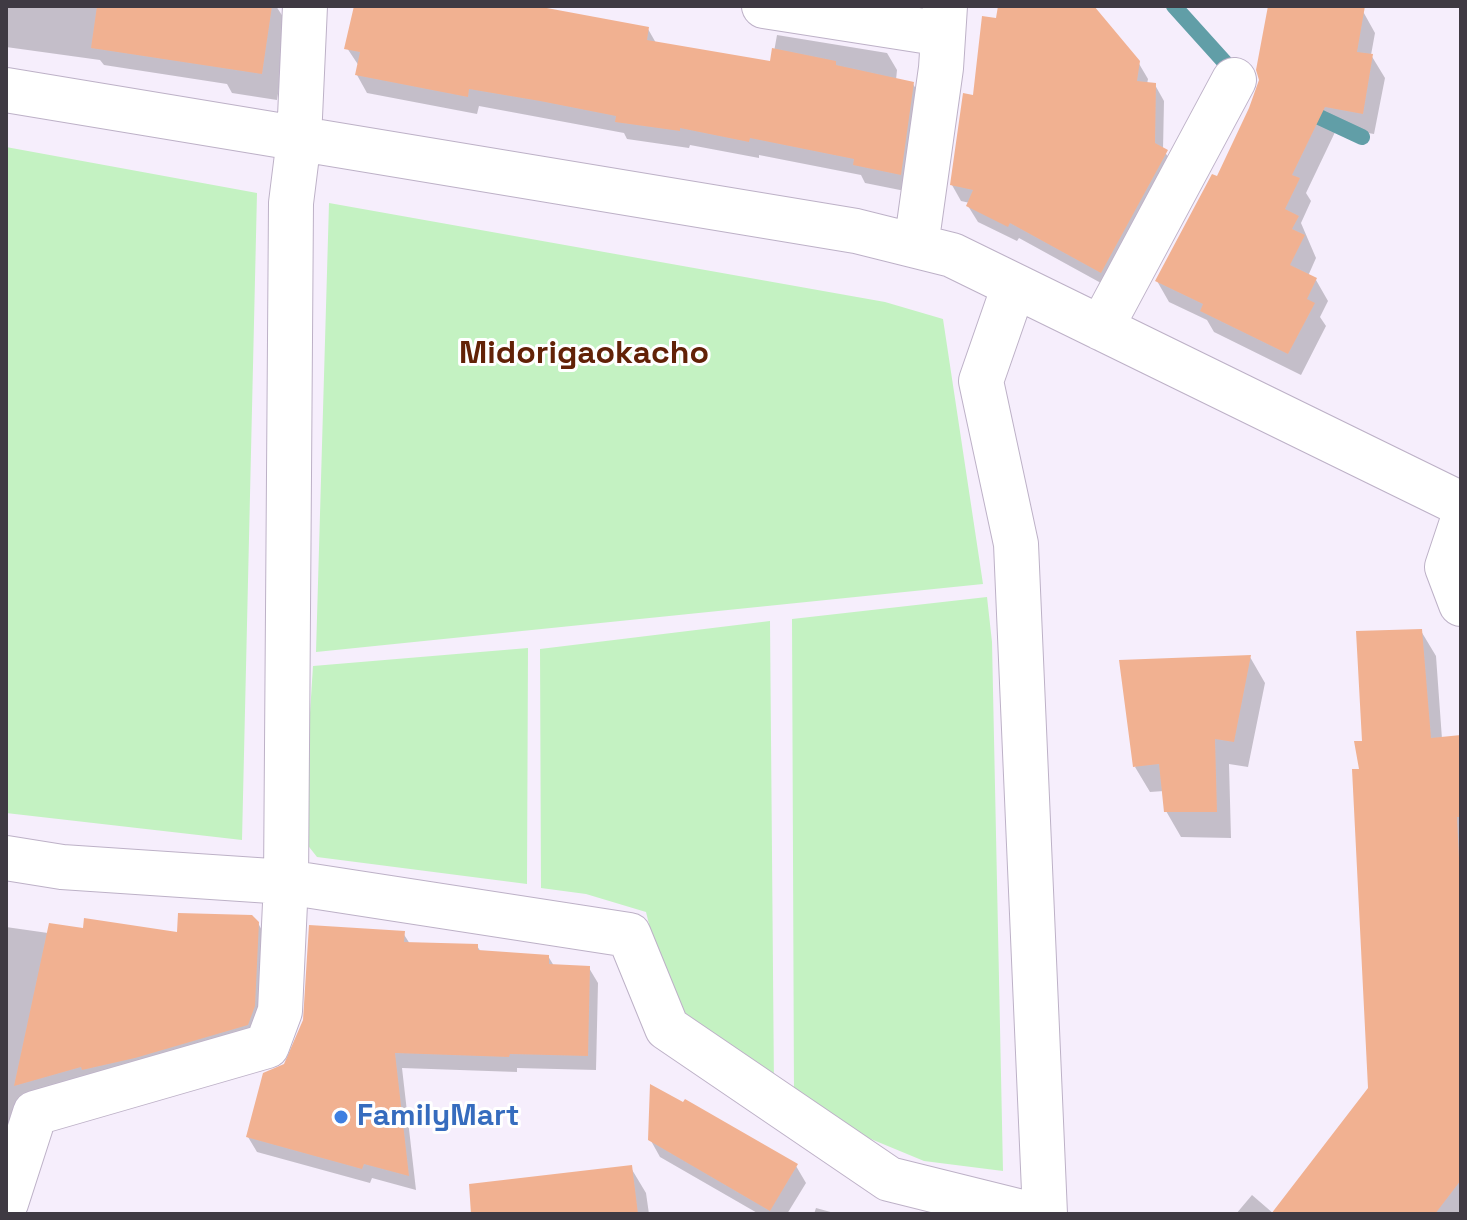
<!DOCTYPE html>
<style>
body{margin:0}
#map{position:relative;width:1467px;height:1220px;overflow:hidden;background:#f6eefc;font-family:"Space Grotesk",sans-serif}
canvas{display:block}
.frame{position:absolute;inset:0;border:8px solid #3f3a43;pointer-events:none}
</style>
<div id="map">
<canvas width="1467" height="1220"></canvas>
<div class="frame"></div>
</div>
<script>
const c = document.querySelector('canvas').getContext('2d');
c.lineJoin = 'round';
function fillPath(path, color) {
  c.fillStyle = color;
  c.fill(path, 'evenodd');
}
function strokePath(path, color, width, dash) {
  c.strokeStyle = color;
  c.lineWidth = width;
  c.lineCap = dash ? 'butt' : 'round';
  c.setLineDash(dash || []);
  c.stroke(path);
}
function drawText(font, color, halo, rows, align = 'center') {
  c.font = font + ' "Space Grotesk",sans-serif';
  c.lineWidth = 6;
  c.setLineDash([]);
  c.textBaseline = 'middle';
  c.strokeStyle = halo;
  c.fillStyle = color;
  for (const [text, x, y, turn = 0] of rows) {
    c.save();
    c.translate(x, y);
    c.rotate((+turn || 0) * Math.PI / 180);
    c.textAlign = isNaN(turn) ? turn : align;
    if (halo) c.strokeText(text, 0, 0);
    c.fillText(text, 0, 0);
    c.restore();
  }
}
const green = new Path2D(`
 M6,147l251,46 -15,647 -236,-27z
 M329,203l556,99 58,17 40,265 -667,68z
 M987,597l5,45 11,529 -79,-10 -58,-24 -72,-41 -2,-477z
 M770,621l4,467 -82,-52 -25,-39 -21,-85 -60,-18 -45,-6 -1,-239z
 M528,648l-1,236 -210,-27 -15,-19 11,-172z`);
const shadow = new Path2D(`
 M6,6h270l13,20 -12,74 -45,-7 -5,-9 -123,-19 -4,-5 -94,-13z
 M356,6h173l119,23 8,14 116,20 5,-28 110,18 10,17 -1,10 17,4 10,17 -13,91 -45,-9 -4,-8 -102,-20v3l-69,-13 -1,3 -62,-9 -3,-6 -145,-27 -2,8 -110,-21 -10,-18 2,-9 -12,-18z
 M1000,6h92l46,56 10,17 -1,5 8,1 9,16 -1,49 13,17 -66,121 -91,-50 -2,3 -39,-19 -10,-16 2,-3 -9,-2 -9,-16z
 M1270,6h90l15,27 -4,22 14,23 -11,56 -37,-6 -31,65 5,8 -10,22 15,35 -8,18 8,4 12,21 -8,16 6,9 -25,49 -87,-43 -7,-12 -38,-18 -12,-21 61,-102 40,-87z
 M1421,631l15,25 6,83 19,-2v477h-187l96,-126 -9,-317 3,-28z
 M1250,657l15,26 -17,84 -19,-3 2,74 -50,-1 -15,-26 -2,-20 -14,1 -15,-25z
 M258,923l14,26 -4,83 -172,60 -90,80v-245l42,6 37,-2 94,3z
 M403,933l7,11 67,2 4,6 67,4 6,10 35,2 9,15 -2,87 -79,-2v4l-115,-4 14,122 -44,-12 -2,5 -113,-31 -9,-15 38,-72z
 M650,1139l146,27 10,17 -19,31h-28l-99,-57z
 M631,1168l15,25 3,21h-136z
 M1252,1195l22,19h-38z
 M816,1208l22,6h-24z`);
const stream = new Path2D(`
 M1174,6l64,71
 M1302,109l60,28`);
const building = new Path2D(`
 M97,6h175l-10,68 -171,-26z
 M354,6h182l113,21 -2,13 123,21 2,-13 64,13v4l78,17 -13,93 -48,-10 1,-6 -104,-21 -1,4 -69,-14v3l-65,-9 1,-6 -76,-15 -71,-12 -1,8 -113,-22 5,-23 -16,-3z
 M998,6h96l46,55 -3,20 19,2 -1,60 13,7 -67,123 -91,-50 -2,4 -42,-21 7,-16 -23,-5 13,-92 10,2 9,-79 14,2z
 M1268,6h97l-8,46 16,2 -10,60 -38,-7 -33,68 8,3 -15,31 14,7 -7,13 13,6 -15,30 27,13 -10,21 8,4 -27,51 -88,-43 3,-7 -48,-23 57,-107 5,2 32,-68 10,-28 -3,-10z
 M1422,629l9,109 30,-3v82h-4l4,82v281l-26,34h-164l97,-126 -16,-319h7l-5,-28h8l-6,-110z
 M1251,655l-17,87 -19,-3 2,73h-53l-5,-48 -26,3 -14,-107z
 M178,913l74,2 7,7 -4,84 -7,19 -113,33 -53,12 -1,-3 -67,19 35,-163 34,5 1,-10 93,14z
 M309,925l96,6 -1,11 74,2v6l71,5v9l41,2 -2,90 -78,-2 -1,3 -114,-4 14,123 -45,-12 -2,5 -116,-32 17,-64 21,-9 19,-44z
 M650,1084l33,18 2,-3 113,65 -28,47 -122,-71z
 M632,1165l6,49h-167l-2,-30z`);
const minor = new Path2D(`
 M764,6l179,28
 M6,90l850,141 96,24 509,249
 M916,246l25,-178 4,-62
 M1014,286l-33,95 35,163 29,670
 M1101,328l133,-248
 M1461,525l-14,42 14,37
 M6,858l56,9 224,15 343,53 38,93 222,151 141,35
 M6,1203l29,-90 232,-67 13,-35 6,-129 5,-679 8,-64 6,-133`);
const markers = [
 [341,1117,8,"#3f7fe0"]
];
const shopNames = [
 ["FamilyMart",357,1117]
];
const neighbourhoodNames = [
 ["Midorigaokacho",584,354]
];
fillPath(green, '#c4f2c2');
fillPath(shadow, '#0003');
strokePath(stream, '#619ea7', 16);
fillPath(building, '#f1b191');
strokePath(minor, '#bdb1c7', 46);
strokePath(minor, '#fff', 44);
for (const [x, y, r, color] of markers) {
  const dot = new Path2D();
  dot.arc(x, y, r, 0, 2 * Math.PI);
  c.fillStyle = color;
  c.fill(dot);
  strokePath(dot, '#fff', 3);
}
drawText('bold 30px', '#366cbe', '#fff', shopNames, 'left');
drawText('bold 32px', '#622207', '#fff', neighbourhoodNames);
</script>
